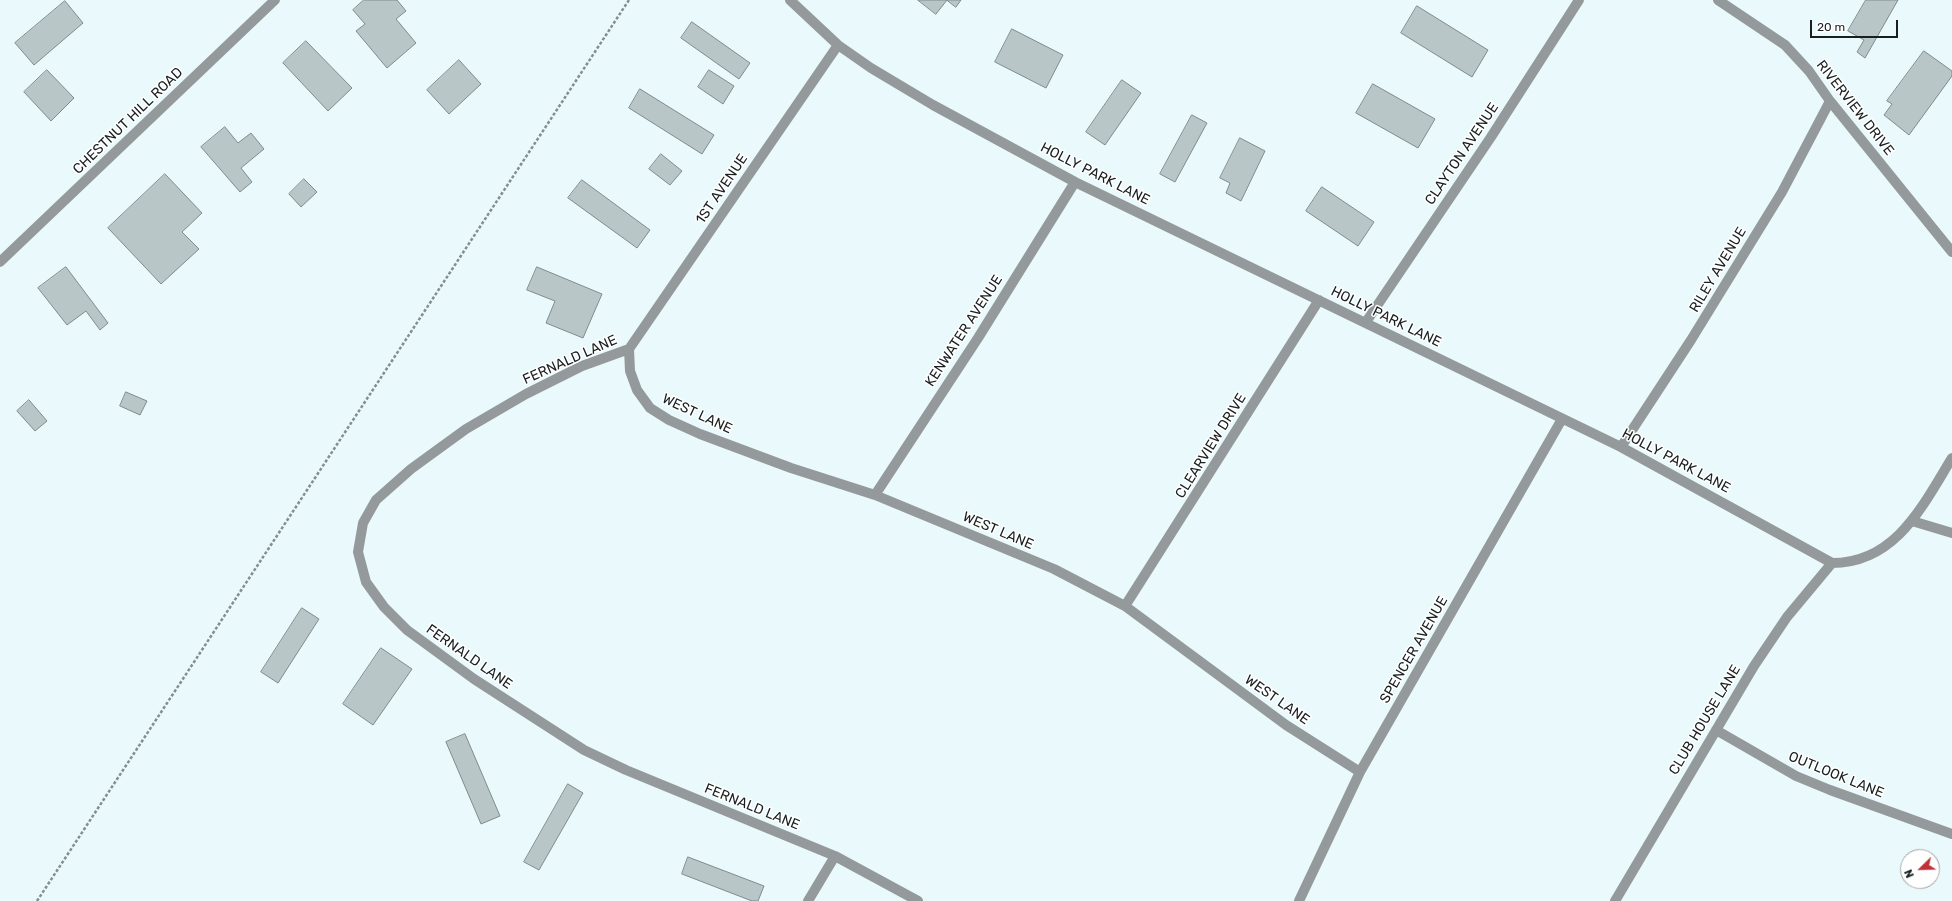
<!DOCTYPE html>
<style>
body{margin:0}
#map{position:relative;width:1952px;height:901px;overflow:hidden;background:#eaf9fb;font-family:Rubik,sans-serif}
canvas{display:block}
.north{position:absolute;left:1900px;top:849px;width:40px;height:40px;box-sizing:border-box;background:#fff;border:1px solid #a3a5a5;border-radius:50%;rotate:247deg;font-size:11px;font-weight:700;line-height:16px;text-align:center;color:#191e1f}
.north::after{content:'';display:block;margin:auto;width:14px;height:18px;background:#c03037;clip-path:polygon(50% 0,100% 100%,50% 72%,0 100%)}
.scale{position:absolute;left:1810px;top:20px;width:88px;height:18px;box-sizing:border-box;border:2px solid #191e1f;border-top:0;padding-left:5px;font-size:12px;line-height:14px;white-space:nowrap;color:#191e1f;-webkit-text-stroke:3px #fff;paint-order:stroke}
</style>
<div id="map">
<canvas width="1952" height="901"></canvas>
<div class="north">N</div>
<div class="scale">20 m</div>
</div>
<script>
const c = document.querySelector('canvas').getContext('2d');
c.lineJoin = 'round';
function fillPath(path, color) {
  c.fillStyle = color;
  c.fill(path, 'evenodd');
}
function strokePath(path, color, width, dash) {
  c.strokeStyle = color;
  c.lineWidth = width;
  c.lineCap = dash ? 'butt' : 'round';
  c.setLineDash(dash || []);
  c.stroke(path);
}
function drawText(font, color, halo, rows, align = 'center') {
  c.font = font + ' Rubik,sans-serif';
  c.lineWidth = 3;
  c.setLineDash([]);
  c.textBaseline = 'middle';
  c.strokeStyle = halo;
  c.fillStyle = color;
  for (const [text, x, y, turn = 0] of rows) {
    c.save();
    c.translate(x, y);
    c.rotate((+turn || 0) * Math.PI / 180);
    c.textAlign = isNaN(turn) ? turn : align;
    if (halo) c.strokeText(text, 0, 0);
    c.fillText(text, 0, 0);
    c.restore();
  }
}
const building = new Path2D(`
 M364,0h33l9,11 -10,8 20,24 -29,25 -31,-37 9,-7 -12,-14z
 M918,0h29l-11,14z
 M947,0h14l-5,7z
 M1866,0h32l-33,58 -8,-6 7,-12 -16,-9z
 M65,1l18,22 -49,42 -19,-22z
 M1417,6l71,44 -16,27 -71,-44z
 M692,22l58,41 -11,16 -58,-41z
 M1012,29l51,26 -17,33 -51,-26z
 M306,41l46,47 -24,23 -45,-48z
 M1924,51l28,20v5l-43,59 -25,-20 8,-11 -5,-3z
 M459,60l22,24 -32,30 -22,-24z
 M47,70l27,28 -23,23 -27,-29z
 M709,70l25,16 -11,18 -25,-17z
 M1122,80l19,13 -36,52 -19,-13z
 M1373,84l62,35 -17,29 -62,-35z
 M640,89l74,46 -12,19 -73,-46z
 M1192,115l15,8 -32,59 -15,-8z
 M225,127l13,16 13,-10 13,16 -23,19 11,14 -12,10 -39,-45z
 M1240,138l25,13 -24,50 -15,-8 4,-10 -10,-5z
 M661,154l21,17 -12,14 -21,-16z
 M165,174l37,39 -20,19 17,17 -38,35 -53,-56z
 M304,179l13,13 -16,15 -12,-13z
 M582,180l68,50 -13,18 -69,-50z
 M1322,187l52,35 -16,24 -52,-35z
 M66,267l42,56 -8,7 -14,-19 -19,14 -29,-37z
 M537,267l65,27 -19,44 -37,-15 9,-22 -28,-11z
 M126,392l21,9 -7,14 -20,-9z
 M29,400l18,21 -12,10 -18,-20z
 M302,608l17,11 -41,64 -17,-11z
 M381,648l31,21 -39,56 -30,-21z
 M465,734l35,82 -19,8 -35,-82z
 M568,784l15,9 -44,77 -15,-8z
 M688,857l76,29 -6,15h-6l-70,-27z`);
const path = new Path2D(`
 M37,901l592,-901`);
const minor = new Path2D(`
 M790,0l48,45 33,23 62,37 142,77 546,265 211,116c64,0 91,-58 120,-105
 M1718,0l67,45 24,26 21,30 122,151
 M0,262l275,-262
 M1366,322l125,-185 88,-137
 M629,349l-47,17 -56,28 -60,35 -55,40 -35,31 -13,23 -5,29 8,30 18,25 23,23 67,49 110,71 42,20 209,86 83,45
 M629,349l1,22 7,19 13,18 19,12 31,14 91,34 84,27 179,74 71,37 161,119 74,47
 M629,349l209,-304
 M1621,447l70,-107 91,-148 48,-91
 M875,495l103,-157 97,-156
 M1912,521l40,12
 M1125,606l194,-306
 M1716,730l80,46 34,14 122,44
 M808,901l27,-45
 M1299,901l61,-129 202,-353
 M1615,901l139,-235 33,-49 45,-54`);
const streetNames = [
 ["RIVERVIEW DRIVE",1855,108,52],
 ["CHESTNUT HILL ROAD",128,121,-44],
 ["CLAYTON AVENUE",1462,154,-56],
 ["HOLLY PARK LANE",1095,174,27],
 ["1ST AVENUE",722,189,-56],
 ["RILEY AVENUE",1718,270,-59],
 ["HOLLY PARK LANE",1386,317,26],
 ["KENWATER AVENUE",964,331,-57],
 ["FERNALD LANE",570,360,-24],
 ["WEST LANE",697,414,25],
 ["CLEARVIEW DRIVE",1211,446,-58],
 ["HOLLY PARK LANE",1676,461,28],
 ["WEST LANE",998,531,23],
 ["SPENCER AVENUE",1414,650,-60],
 ["FERNALD LANE",469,657,35],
 ["WEST LANE",1277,700,35],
 ["CLUB HOUSE LANE",1705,720,-59],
 ["OUTLOOK LANE",1836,775,22],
 ["FERNALD LANE",752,807,22]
];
fillPath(building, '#b8c6c7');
strokePath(building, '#7e8c8d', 1);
strokePath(path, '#848e90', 2.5, [3, 2]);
strokePath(minor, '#949a9b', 10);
drawText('14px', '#191e1f', '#fff', streetNames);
</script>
